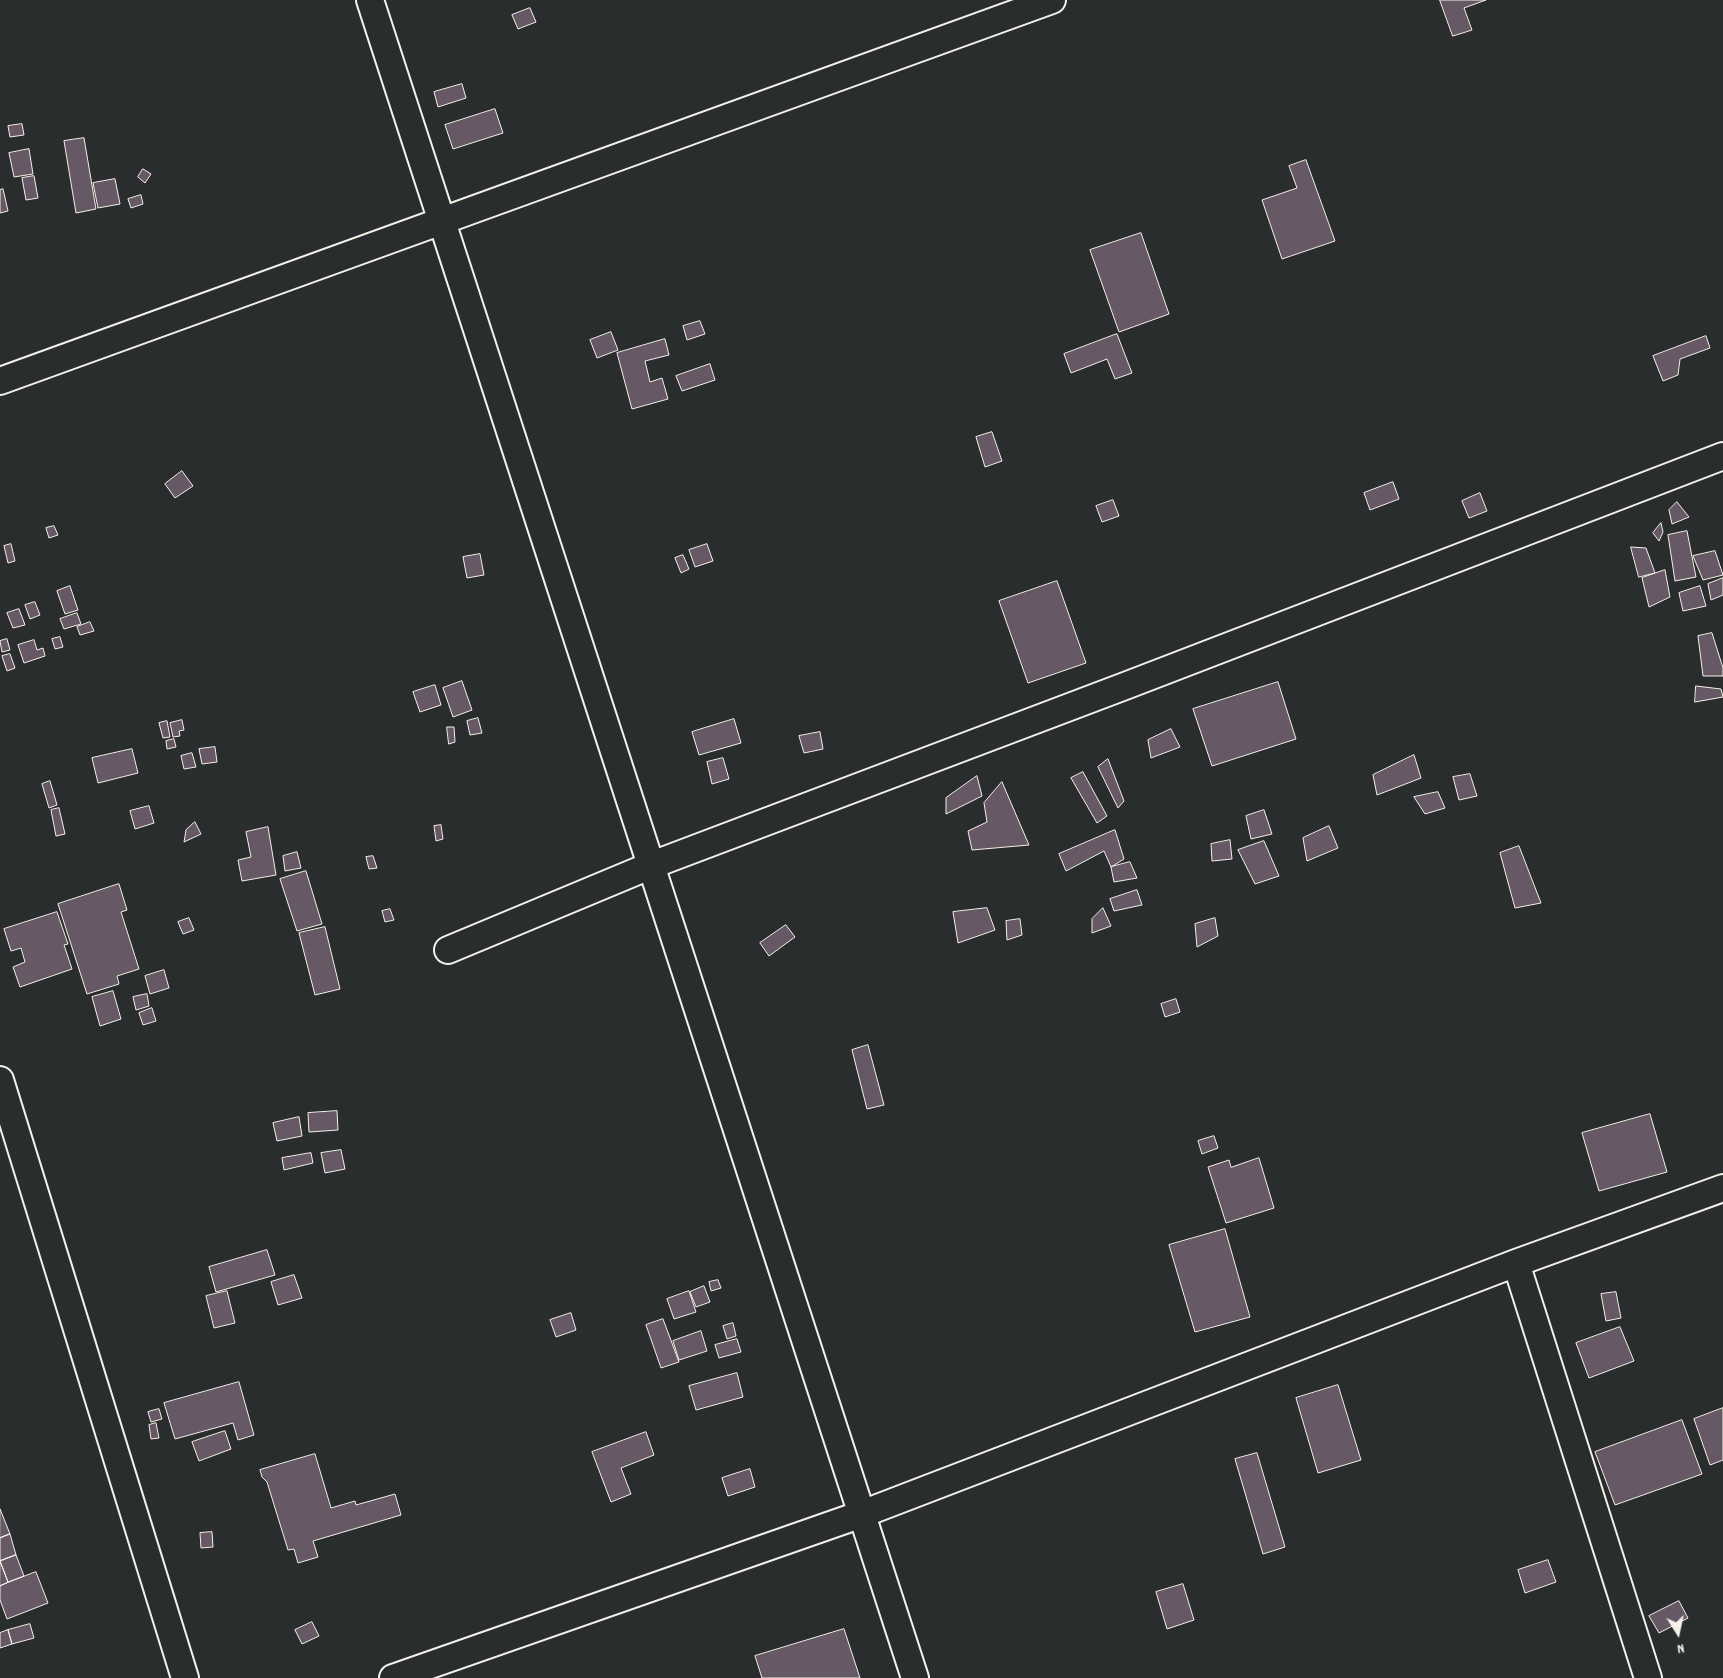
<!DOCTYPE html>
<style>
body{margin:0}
#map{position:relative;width:1723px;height:1678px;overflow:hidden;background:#2a2d2e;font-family:Dekko,sans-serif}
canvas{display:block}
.north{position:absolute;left:1653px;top:1608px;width:50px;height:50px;-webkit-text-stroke:4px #2a2d2e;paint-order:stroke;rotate:170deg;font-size:14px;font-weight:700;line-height:20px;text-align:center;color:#f4f1e8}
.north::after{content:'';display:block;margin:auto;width:18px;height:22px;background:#f4f1e8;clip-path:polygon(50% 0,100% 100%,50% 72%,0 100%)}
</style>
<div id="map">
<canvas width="1723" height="1678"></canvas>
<div class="north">N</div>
</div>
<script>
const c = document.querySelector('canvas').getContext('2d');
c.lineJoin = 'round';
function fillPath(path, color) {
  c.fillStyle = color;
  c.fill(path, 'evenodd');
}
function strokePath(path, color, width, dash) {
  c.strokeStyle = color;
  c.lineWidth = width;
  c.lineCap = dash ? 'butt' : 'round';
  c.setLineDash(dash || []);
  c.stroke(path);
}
const building = new Path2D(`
 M1440,0h46l-22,8 8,22 -19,6z
 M530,8l6,14 -18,7 -6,-14z
 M462,84l4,14 -28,9 -4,-15z
 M495,109l8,24 -50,16 -8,-24z
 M22,124l2,11 -14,2 -2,-11z
 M84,138l12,71 -20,4 -12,-72z
 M29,149l4,25 -19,3 -5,-24z
 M1306,160l29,81 -53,18 -20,-59 35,-12 -8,-22z
 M143,169l8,5 -6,9 -7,-6z
 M34,176l4,22 -12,2 -4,-22z
 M115,179l5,25 -22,4 -5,-25z
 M3,189l5,22 -8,2v-23z
 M141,195l2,9 -12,4 -3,-9z
 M1141,233l28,81 -50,18 -29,-82z
 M700,321l5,13 -18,6 -4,-14z
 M611,332l7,18 -21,8 -7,-18z
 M1117,334l15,39 -17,6 -8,-20 -36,14 -7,-19z
 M1706,336l4,12 -30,11 -2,16 -15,6 -10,-25z
 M665,339l4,16 -24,6 5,21 12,-4 6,21 -36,10 -15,-56z
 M710,364l5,16 -33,11 -6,-15z
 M992,432l10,29 -17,6 -9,-30z
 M182,471l11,15 -18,12 -10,-14z
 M1393,482l6,17 -29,11 -6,-17z
 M1480,493l7,18 -18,7 -7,-17z
 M1113,500l6,16 -17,6 -6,-16z
 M1677,502l12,15 -17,7 -3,-14z
 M1661,523l2,9 -4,9 -6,-8z
 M54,526l4,9 -9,3 -3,-10z
 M1687,531l9,46 -21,4 -7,-46z
 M11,544l4,17 -7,2 -4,-17z
 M707,544l6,17 -18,6 -6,-17z
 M1631,547l15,1 9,25 -16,4z
 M1715,551l8,24 -20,5 -10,-24z
 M480,554l4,21 -17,3 -4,-21z
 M683,555l6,14 -8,4 -6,-15z
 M1665,570l5,27 -21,10 -7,-29z
 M1723,578v17l-12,5 -3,-16z
 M1057,581l29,82 -58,20 -29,-82z
 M70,586l8,24 -13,4 -8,-23z
 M1700,586l6,20 -23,5 -4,-18z
 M35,602l5,13 -10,4 -5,-14z
 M19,609l6,16 -12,3 -6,-15z
 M77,613l4,11 -17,5 -4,-10z
 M90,622l4,9 -14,4 -3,-8z
 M1712,633l11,35v8h-20l-5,-40z
 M60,637l3,10 -8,2 -3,-10z
 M7,639l3,11 -8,2 -2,-11z
 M34,640l3,10 6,-2 2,8 -21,7 -6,-18z
 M10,654l5,14 -8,3 -5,-15z
 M462,681l10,29 -19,7 -10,-29z
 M1278,682l18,57 -84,27 -19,-57z
 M435,685l6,20 -21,7 -7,-20z
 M1696,686l25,3 2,8 -28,5z
 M478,718l4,15 -12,2 -3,-14z
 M734,719l7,24 -42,12 -7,-23z
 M182,720l2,10 -5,1 1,5 -7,1 -3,-14z
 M167,721l3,16 -7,1 -4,-15z
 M447,727h7l1,15 -6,2z
 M1171,729l9,18 -29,11 -3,-18z
 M820,732l3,17 -19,4 -5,-17z
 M174,739l2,8 -9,2 -1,-8z
 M215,747l2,15 -15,2 -3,-15z
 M132,749l6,24 -40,10 -6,-25z
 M192,753l4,14 -12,2 -3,-13z
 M1414,755l7,23 -44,17 -4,-20z
 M723,758l6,21 -17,5 -5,-22z
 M1108,759l16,42 -6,7 -20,-41z
 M1083,772l24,44 -10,7 -26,-45z
 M1470,774l7,22 -18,4 -6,-23z
 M977,776l5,20 -36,18v-16z
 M50,781l7,24 -8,3 -7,-24z
 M1002,782l27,63 -57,5 -4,-19 19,-9 -3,-19z
 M1438,792l7,16 -20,6 -11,-17z
 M149,806l5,17 -19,6 -5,-18z
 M59,808l6,26 -9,2 -5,-26z
 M1264,810l8,24 -21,5 -5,-23z
 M195,822l6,12 -17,8 2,-12z
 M441,825l2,14 -7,2 -2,-15z
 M1329,826l9,22 -31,13 -4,-23z
 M268,827l8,48 -34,6 -4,-21 13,-3 -5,-25z
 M1115,830l9,29 -13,8 -7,-16 -38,20 -7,-17z
 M1230,840l2,19 -20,2 -1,-17z
 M1264,841l15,35 -24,8 -17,-34z
 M1519,846l22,57 -26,5 -15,-55z
 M297,852l4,16 -16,3 -2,-15z
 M373,856l4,12 -8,1 -3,-12z
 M1130,862l7,16 -23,4 -3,-15z
 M306,871l16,53 -25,7 -17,-52z
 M119,884l8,26 -6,2 18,57 -22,7 2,8 -32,10 -29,-90z
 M1137,890l5,15 -28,6 -4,-12z
 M987,908l8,22 -37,13 -5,-31z
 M1103,908l8,18 -19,7v-14z
 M390,909l4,11 -9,2 -3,-11z
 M57,912l11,32 -4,1 8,24 -52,18 -7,-20 12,-5 -4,-14 -10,3 -7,-22z
 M189,918l5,12 -11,4 -5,-12z
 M1215,918l3,18 -21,11 -2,-23z
 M1020,919l2,16 -15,5 -1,-19z
 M786,925l9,12 -26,19 -9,-13z
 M325,927l15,62 -25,6 -16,-62z
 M164,970l5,18 -19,6 -5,-18z
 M113,991l8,28 -21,7 -8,-29z
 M147,994l2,12 -13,4 -3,-13z
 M1176,999l4,13 -15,5 -4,-13z
 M152,1008l4,13 -13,4 -4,-12z
 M868,1045l16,60 -17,4 -15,-59z
 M337,1111l1,19 -29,2 -1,-19z
 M1650,1114l17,58 -68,19 -17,-58z
 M299,1117l3,19 -25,5 -4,-18z
 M1214,1136l4,12 -16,6 -4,-13z
 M341,1150l4,19 -20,4 -4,-20z
 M311,1153l2,10 -29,7 -2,-12z
 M1259,1158l15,50 -48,15 -18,-56 21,-7 2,7z
 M1225,1229l25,88 -55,15 -26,-87z
 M267,1250l8,25 -59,17 -7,-25z
 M294,1275l8,23 -24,7 -7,-23z
 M718,1280l3,8 -10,3 -2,-9z
 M704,1286l6,16 -14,5 -6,-15z
 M227,1291l8,32 -21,5 -8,-32z
 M689,1291l7,21 -22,7 -7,-20z
 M1616,1292l5,26 -15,3 -5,-27z
 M571,1313l5,17 -20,7 -6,-17z
 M663,1319l16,43 -18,6 -15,-43z
 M733,1323l3,13 -9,3 -4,-13z
 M1620,1327l14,34 -45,17 -13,-35z
 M701,1331l6,20 -28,9 -6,-19z
 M737,1339l4,13 -22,6 -4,-13z
 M737,1373l6,24 -47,13 -7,-24z
 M239,1382l15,53 -16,5 -5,-17 -58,16 -11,-36z
 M1338,1385l23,75 -43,13 -22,-75z
 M1723,1408v52l-13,5 -16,-46z
 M159,1409l3,10 -11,3 -3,-10z
 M1682,1420l20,54 -87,31 -20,-53z
 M156,1423l3,15 -8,1 -2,-14z
 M225,1431l6,18 -32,12 -7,-19z
 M646,1432l8,23 -33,13 10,26 -20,8 -19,-50z
 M1257,1453l28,94 -22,7 -28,-95z
 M315,1454l16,54 24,-7 1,4 39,-11 6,21 -88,26 5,16 -20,6 -4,-14 -6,1 -21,-68 -5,-5 -2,-7z
 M750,1469l5,18 -27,9 -6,-18z
 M0,1509l10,25 -10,4z
 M212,1532l1,15 -12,1 -1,-15z
 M10,1534l6,21 -16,6v-23z
 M16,1555l8,21 -16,6 -8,-21z
 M1548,1560l8,22 -31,11 -7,-23z
 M0,1561l8,21 -8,4z
 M36,1572l12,31 -41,16 -7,-19v-14z
 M1183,1584l11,36 -27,9 -11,-37z
 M1679,1601l9,17 -29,15 -10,-17z
 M312,1622l7,14 -17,8 -7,-14z
 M30,1624l4,14 -22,6 -4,-14z
 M844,1629l16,49h-98l-7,-22z
 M8,1630l4,14 -12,4v-15z`);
const minor = new Path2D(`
 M370,0l545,1678
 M0,381l1052,-381
 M448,950l204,-85 473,-179 598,-230
 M0,1080l185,598
 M1516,1263l132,415
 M393,1678l469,-164 654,-251 207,-75`);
fillPath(building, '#665864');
strokePath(building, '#f4f1e8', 1);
strokePath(minor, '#f4f1e8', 30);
strokePath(minor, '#2a2d2e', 26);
</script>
